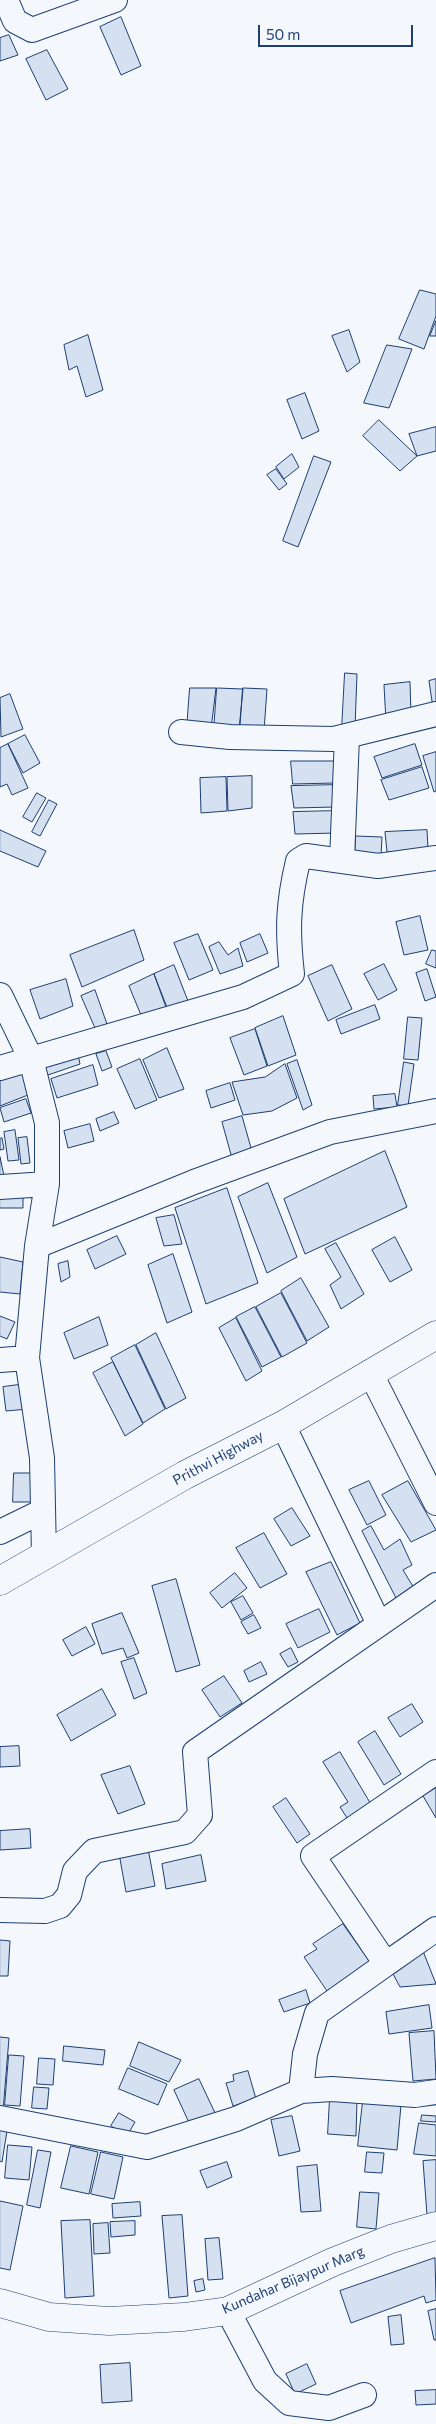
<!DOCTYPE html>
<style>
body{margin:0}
#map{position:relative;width:436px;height:2424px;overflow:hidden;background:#f4f7fb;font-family:Commissioner,sans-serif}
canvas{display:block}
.scale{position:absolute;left:258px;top:25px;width:155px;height:22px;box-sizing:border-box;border:2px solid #1d3f73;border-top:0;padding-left:6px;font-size:15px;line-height:18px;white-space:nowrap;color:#1d3f73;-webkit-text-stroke:4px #f4f7fb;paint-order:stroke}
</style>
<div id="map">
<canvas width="436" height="2424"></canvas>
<div class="scale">50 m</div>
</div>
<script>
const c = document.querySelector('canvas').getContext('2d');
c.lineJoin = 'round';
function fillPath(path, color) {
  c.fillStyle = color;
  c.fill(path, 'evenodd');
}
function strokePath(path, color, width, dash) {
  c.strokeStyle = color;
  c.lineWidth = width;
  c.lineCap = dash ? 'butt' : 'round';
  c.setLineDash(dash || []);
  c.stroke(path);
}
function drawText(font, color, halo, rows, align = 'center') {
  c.font = font + ' Commissioner,sans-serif';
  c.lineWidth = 4;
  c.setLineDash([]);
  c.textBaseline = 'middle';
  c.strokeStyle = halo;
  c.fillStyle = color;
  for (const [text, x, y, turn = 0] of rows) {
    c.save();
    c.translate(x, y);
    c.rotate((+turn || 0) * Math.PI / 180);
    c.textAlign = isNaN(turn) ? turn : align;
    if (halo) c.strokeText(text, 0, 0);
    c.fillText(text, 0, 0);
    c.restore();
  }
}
const building = new Path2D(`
 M121,17l20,49 -20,9 -21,-48z
 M9,35l9,20 -18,6v-23z
 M47,50l21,39 -22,11 -20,-41z
 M420,290l16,4v22l-12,33 -25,-10z
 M436,321v15h-6z
 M349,330l11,32 -13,10 -15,-36z
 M88,335l15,55 -17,7 -9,-31 -8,4 -5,-25z
 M387,345l25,4 -23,59 -25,-5z
 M305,393l14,38 -17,8 -15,-39z
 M379,420l38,36 -17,15 -37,-35z
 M436,427v24l-19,5 -8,-22z
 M292,454l7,13 -15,12 -8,-12z
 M314,456l17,6 -33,85 -15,-6z
 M276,469l11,15 -8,6 -12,-15z
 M345,673l12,1 -2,54h-13z
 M436,679v28l-3,1 -4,-27z
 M410,682l1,33 -25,7 -2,-37z
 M190,688h26l-5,41 -24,-1z
 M217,688l26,1 -4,41h-25z
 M243,688l24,1 -3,42h-24z
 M10,694l13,35 -22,8 -1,-39z
 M25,735l15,28 -17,10 -15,-29z
 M8,744l20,44 -16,7 -5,-11 -7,3v-39z
 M415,744l7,21 -40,13 -8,-21z
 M436,752v39l-2,1 -11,-36z
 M291,761h43l1,22 -42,1z
 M422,767l7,21 -40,12 -8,-20z
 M252,776v32l-24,3 -1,-34z
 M226,777l1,34 -26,2 -1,-35z
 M335,785v22l-41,1 -3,-22z
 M37,793l9,5 -14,24 -9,-5z
 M49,800l8,4 -17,32 -8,-4z
 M336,811l1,22 -42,1 -2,-22z
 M0,830l46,21 -8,16 -38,-16z
 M427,830l1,19 -41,3 -2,-20z
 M356,836l26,1 -1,19 -26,-1z
 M420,916l8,34 -24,5 -8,-33z
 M134,930l10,30 -62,27 -12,-32z
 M198,934l15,36 -24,10 -15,-37z
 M260,934l8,19 -21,9 -7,-19z
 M219,942l9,13 10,-7 5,18 -23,8 -11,-27z
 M432,950l4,1v17l-10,-4z
 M384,964l13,26 -19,10 -14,-26z
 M174,965l14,36 -20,9 -14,-36z
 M332,965l20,44 -24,12 -20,-45z
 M427,969l9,28 -11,4 -9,-28z
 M154,974l13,36 -24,10 -14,-34z
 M66,979l7,27 -33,13 -10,-29z
 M95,990l12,34 -12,4 -14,-32z
 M375,1005l5,14 -39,15 -5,-14z
 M283,1016l13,39 -28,11 -13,-38z
 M408,1017l14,1 -4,42 -14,-1z
 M255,1029l12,37 -23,9 -14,-37z
 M167,1048l17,41 -25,9 -16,-38z
 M77,1049l3,15 -35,12 -3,-16z
 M106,1051l6,16 -10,4 -6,-17z
 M140,1059l17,41 -22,9 -18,-40z
 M297,1060l15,45 -9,5 -16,-46z
 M404,1062l10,2 -6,42 -10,-1z
 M285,1064l12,34 -25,13 -29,4 -11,-33 33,-5z
 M93,1065l5,20 -41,13 -6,-19z
 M25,1071l8,22 -33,13v-26z
 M230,1083l5,17 -24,8 -5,-17z
 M395,1094l2,13 -23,2 -1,-13z
 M26,1099l5,14 -27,9 -4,-14z
 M114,1112l5,11 -19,8 -4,-12z
 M242,1116l11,39 -20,7 -11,-40z
 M90,1124l4,17 -26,7 -4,-17z
 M15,1130l4,30 -11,1 -4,-29z
 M27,1137l3,26 -9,1 -3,-26z
 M2,1138l2,11 -4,1v-11z
 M385,1151l22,56 -102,47 -21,-55z
 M0,1157l4,19h-4z
 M268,1183l29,74 -30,16 -29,-76z
 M227,1188l31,95 -52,21 -31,-96z
 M0,1193h23v15h-23z
 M174,1215l8,29 -18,2 -8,-28z
 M117,1236l9,18 -31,15 -8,-19z
 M395,1237l17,33 -22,12 -18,-32z
 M336,1243l28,51 -23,15 -11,-24 11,-8 -16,-28z
 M173,1254l19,58 -25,11 -19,-58z
 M0,1257l23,5 -3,32 -20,-2z
 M68,1261l2,16 -9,5 -3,-18z
 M301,1278l28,49 -22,14 -26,-50z
 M281,1293l26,50 -25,14 -26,-50z
 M255,1307l26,50 -19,10 -26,-50z
 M0,1316l15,6 -8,17 -7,-3z
 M99,1317l9,28 -34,14 -10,-26z
 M236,1318l26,53 -16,10 -27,-53z
 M156,1333l30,65 -20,11 -30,-64z
 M135,1345l30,64 -22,14 -32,-65z
 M113,1362l30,62 -18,12 -32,-63z
 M26,1384l2,25 -22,2 -3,-24z
 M14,1473h20l-1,29h-20z
 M369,1481l17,34 -19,10 -18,-35z
 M408,1481l28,49 -25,12 -29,-47z
 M292,1508l18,28 -19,10 -17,-27z
 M371,1526l13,24 16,-11 12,26 -9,5 14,23 -18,11 -37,-73z
 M264,1533l23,41 -27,14 -24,-40z
 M331,1562l29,61 -23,12 -31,-63z
 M235,1573l12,15 -25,20 -12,-15z
 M176,1579l24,86 -24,7 -24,-86z
 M243,1596l10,17 -12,7 -10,-18z
 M319,1609l11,23 -32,16 -12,-24z
 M122,1613l17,40 -12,5 -4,-10 -21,6 -10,-30z
 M254,1615l7,13 -13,6 -7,-12z
 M86,1627l9,17 -23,12 -9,-16z
 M291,1648l7,14 -10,5 -8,-13z
 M134,1658l13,35 -13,6 -13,-37z
 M261,1662l6,12 -18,8 -5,-11z
 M224,1676l18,27 -22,14 -18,-27z
 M102,1689l14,26 -45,26 -14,-26z
 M412,1704l11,18 -23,15 -12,-19z
 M375,1731l26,43 -17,11 -26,-43z
 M19,1746l1,20 -20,1v-20z
 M340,1752l32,54 -23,15 -9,-14 8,-5 -25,-40z
 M130,1766l15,38 -27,10 -17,-39z
 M436,1788v30l-13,-22z
 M286,1798l24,36 -13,9 -24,-36z
 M30,1829l1,19 -31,2v-19z
 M147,1843l8,43 -29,6 -8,-44z
 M201,1855l5,26 -40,8 -4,-25z
 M343,1924l27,38 -43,29 -23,-34 13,-8 -4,-5z
 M0,1940l10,1 -2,35h-8z
 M423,1951l13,33 -36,3 -8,-15z
 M306,1990l4,13 -26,9 -5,-12z
 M429,2005l3,23 -43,6 -3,-22z
 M434,2031l2,48 -23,2 -4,-48z
 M0,2037l9,1 -6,73h-3z
 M139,2042l42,18 -12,22 -39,-16z
 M64,2046l41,4 -2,15 -40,-4z
 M9,2055l15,1 -4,50 -15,-1z
 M39,2058l16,1 -2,26 -16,-1z
 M128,2068l39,16 -9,21 -39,-16z
 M248,2071l8,28 -23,7 -7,-23 8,-2 -1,-6z
 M199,2079l17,36 -25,12 -17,-37z
 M34,2087l15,1 -2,21 -15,-1z
 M330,2098l27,1 -1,37 -28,-2z
 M363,2101l38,4 -4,45 -39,-4z
 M119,2113l16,9 -8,14 -16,-10z
 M422,2115l14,1v6l-15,-1z
 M292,2116l8,35 -21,5 -8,-36z
 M419,2123l17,2v31l-22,-2z
 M0,2130l7,1 -5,31 -2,-1z
 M8,2145l24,2 -3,33 -24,-2z
 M71,2146l27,6 -9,42 -28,-6z
 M38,2150l13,2 -11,56 -13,-3z
 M101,2152l22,5 -9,42 -23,-5z
 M367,2152l17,1 -2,20 -17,-1z
 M436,2160v55h-9l-4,-54z
 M227,2162l5,15 -25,11 -7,-17z
 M317,2165l4,46 -20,1 -4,-45z
 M360,2192l19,1 -3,36 -19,-2z
 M0,2201l23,5 -13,64 -10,-2z
 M140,2202l1,14 -28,2 -1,-14z
 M182,2215l6,81 -19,2 -7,-82z
 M90,2220l4,76 -29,2 -4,-77z
 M135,2221v14l-24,2 -1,-15z
 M108,2223l2,30 -16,1 -1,-30z
 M219,2238l4,41 -15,1 -3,-41z
 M435,2258l1,42 -10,3 -2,-7 -73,27 -11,-32z
 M203,2279l2,11 -9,2 -2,-11z
 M436,2309v31h-2l-6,-29z
 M401,2315l3,29 -13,1 -3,-28z
 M130,2363l2,38 -30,2 -2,-38z
 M307,2364l9,20 -21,10 -9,-20z
 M436,2390v14l-20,1 -1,-14z`);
const minor = new Path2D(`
 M6,0l9,21 17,9 83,-30
 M181,732l49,5 104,2 102,-25
 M342,860l5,-123
 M0,995l31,64 16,64v61l-10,62 -10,112 15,100 2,98
 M0,1068l243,-71 49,-23c-5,-44 -4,-71 6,-113l8,-5 72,10 58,-8
 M0,1187l47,-3
 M37,1246l157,-64 136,-50 106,-21
 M0,1360l27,-2
 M370,1372l66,131
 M283,1425l96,199
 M0,1532l43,-21
 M436,1772l-123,84 73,108 50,-35
 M0,1910l45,1 15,-5 9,-11 6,-24 19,-20 91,-19 15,-17 -5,-63 241,-167
 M301,2091l31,-2 83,6 21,-3
 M0,2118l147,29 89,-28 65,-28 4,-37 12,-41 69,-49
 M228,2311l37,70 24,22 40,5 35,-13`);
const major = new Path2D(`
 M0,2303l49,14 60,4 75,-4 44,-6 105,-49 58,-23 45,-13`);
const highway = new Path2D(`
 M0,1581l185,-106 98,-50 153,-90`);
const streetNames = [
 ["Prithvi Highway",218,1458,-28],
 ["Kundahar Bijaypur Marg",293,2280,-23]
];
fillPath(building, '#d5e0f0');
strokePath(building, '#1d3f73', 1);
strokePath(minor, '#1d3f73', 26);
strokePath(major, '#1d3f73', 29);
strokePath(highway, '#1d3f73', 29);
strokePath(minor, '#f4f7fb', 24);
strokePath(major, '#f4f7fb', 28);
strokePath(highway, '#f4f7fb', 28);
drawText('14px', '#1d3f73', '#f4f7fb', streetNames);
</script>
